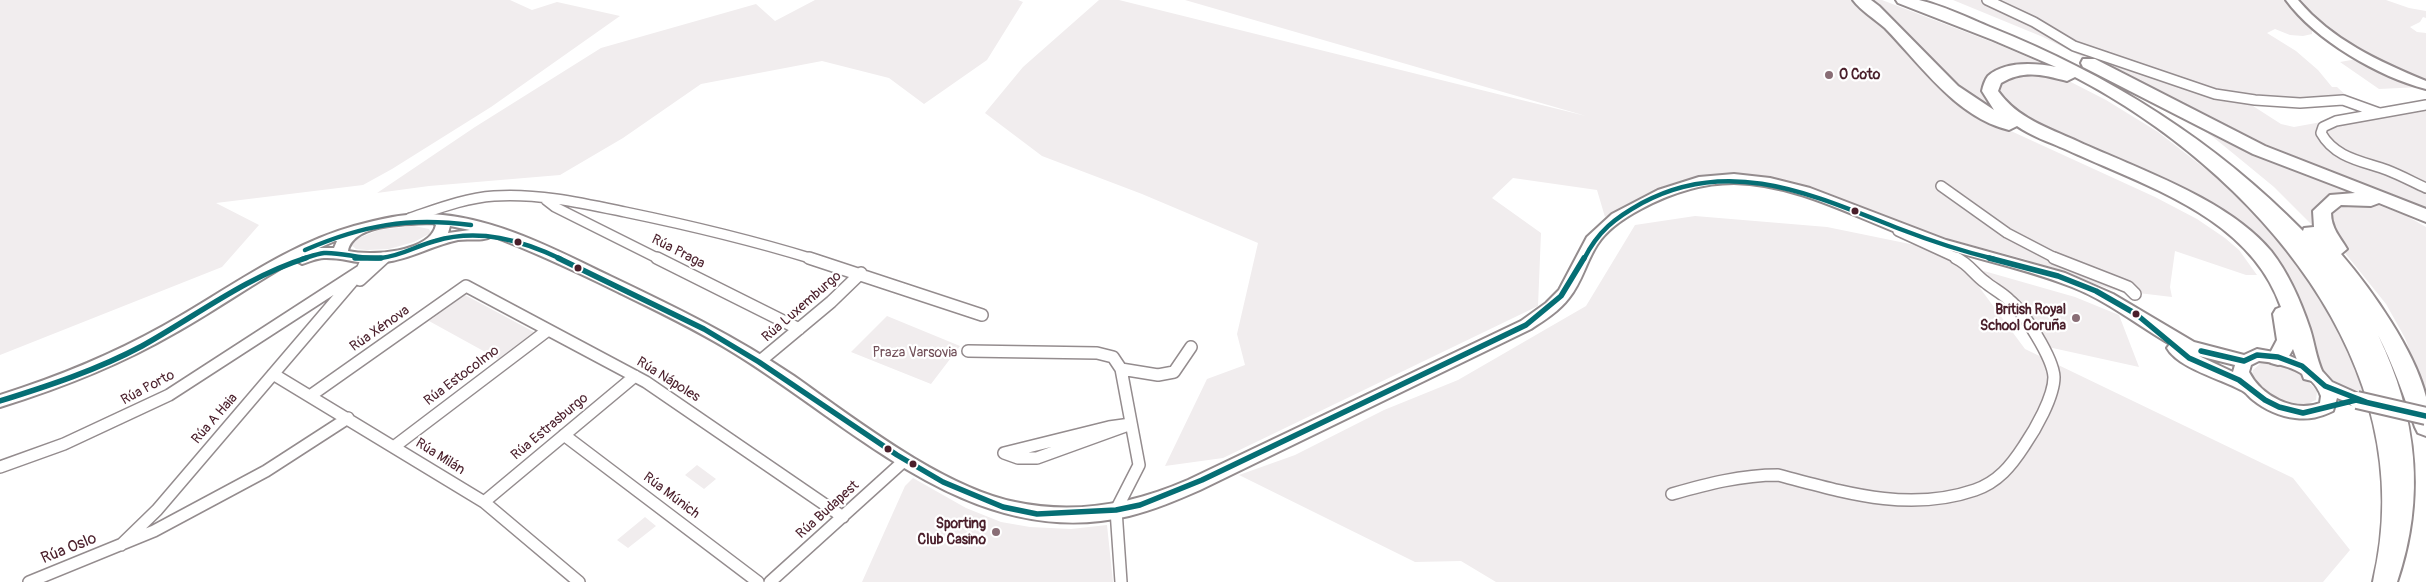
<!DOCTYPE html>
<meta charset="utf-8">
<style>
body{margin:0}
canvas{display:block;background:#fff}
</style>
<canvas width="2426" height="582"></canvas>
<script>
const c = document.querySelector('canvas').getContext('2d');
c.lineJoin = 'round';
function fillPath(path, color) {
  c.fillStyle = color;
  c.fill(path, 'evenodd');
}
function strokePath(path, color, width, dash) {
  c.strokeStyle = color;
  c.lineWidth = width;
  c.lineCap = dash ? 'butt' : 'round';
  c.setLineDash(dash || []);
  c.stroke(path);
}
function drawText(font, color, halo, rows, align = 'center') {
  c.font = font + ' Pangolin,sans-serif';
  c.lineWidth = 4.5;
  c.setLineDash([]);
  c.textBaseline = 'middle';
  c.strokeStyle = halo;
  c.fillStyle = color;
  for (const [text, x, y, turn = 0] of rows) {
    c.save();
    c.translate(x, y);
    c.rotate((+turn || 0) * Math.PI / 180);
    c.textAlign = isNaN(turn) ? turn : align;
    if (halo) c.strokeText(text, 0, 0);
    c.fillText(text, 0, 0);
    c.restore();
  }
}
const built = new Path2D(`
 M0,0h510l22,10 25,-8 63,14 -129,91 -99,62 -29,16 -147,18 43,22 -37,42 -222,88z
 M815,0h203l5,2 -36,58 -63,44 -35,-26 -67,-17 -121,23 -78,54 -63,37 -131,11 -52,7 98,-66 126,-79 155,-44 19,17z
 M1099,0h20l467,116 -401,-116h666l149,126 155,71 42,22 28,19 14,12 18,25h-11l-71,-24 -5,36 2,10 -59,-7 -89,-31 -94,-25 -110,-43 -35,-10 -46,-6 -32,2 -43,9 -59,31 -8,-27 -84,-12 -21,20 49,35 -3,73 -315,152 -58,8 42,-87 38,-14 -8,-31 21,-91 -116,-49 -100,-38 -57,-43 38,-46z
 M1868,0h14l115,44 70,30 -75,1 14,43 -34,-19 -33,-28 -32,-38z
 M1953,0h333l26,28v6l-9,2 -13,-1 -15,-6 -8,4 29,18 22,19 14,17h5l12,11 -94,3 -2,5 28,18 13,3 132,-24v109l-200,-83 -183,-92z
 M2300,0h86l23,8 17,3v7l-3,-1 -3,5 -10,5 7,5 9,1v48l-52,-22 -30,-17 -23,-18 -17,-17z
 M2357,59l64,28 -42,2 -39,-27z
 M2031,72l34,7 41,21 52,32 76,59 67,69 74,137 -34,-10 -19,-12 -67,-135 -236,-123 -22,-26 2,-8 8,-6z
 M2165,105l213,92 -45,-1 -10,4 -8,9v11l7,15 -48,-48 -34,-28 -27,-22z
 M2356,203l22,2 27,10 21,12v167l-21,-56 -19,-34 -49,-61 -7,-20 2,-11 11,-6z
 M1695,216l132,11 127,26 71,96 268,129 57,72 -27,32h-827l-35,-21 -46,1 -176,-87 56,-20 89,-45 74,-30 128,-74 49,-81z
 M414,226l15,3 2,4 -17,9 -25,7 -22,1 -11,-1 -5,-4 5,-6 23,-9z
 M1984,271l91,26 44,18 20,52 -91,-20 -14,-26 -13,-17 -34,-24 -4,-6z
 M465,295l69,37 -36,27 -69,-38z
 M887,316l73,30 -29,38 -80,-32z
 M2261,363l23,2 17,9 16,17 -1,9 -11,5 -16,-1 -25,-13 -12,-17 1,-4z
 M697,465l19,14 -12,10 -19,-14z
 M913,478l53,30 35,14 29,5 41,2 36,-4 6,57h-251l43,-96z
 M645,517l11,9 -28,22 -11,-8z`);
const streetFar1 = new Path2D(`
 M1987,0l47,22 40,24 141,48 40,6 45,3 43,-3 36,13
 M2426,105l-90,16 -13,6 -2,6c14,25 41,28 66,37 13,5 26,12 39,18
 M1941,186l66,47 50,26
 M546,200l9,7 104,52
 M410,218c27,-9 55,-20 84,-22 44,-3 88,7 131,16 63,13 126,28 188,47
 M1898,231l61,28`);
const street = new Path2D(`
 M657,258l142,71
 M809,258l173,57
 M2054,258l64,25 10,4 7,7
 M360,280l24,-22
 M968,351l129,2 16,4 8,12 18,96 -23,45 5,72
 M759,362l72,-60 30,-29
 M1121,369l37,6 16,-3 17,-25
 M273,374l211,128 95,80
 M310,396l156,-110 180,96 197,135
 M1131,424l-94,34h-19l-14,-5 105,-26z
 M564,435l194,147
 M395,446l153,-116
 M0,467l64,-23 105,-49 193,-125
 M1672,494c35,-10 69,-19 106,-19 65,17 130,38 197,15 23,-8 36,-24 49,-44 11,-16 30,-49 30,-69 -1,-19 -30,-65 -45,-77 -7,-7 -17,-12 -24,-18 -11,-8 -16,-18 -29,-24
 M484,502l151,-126
 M121,545l36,-35 205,-240 5,-11
 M29,582l125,-51 112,-60 82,-53
 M770,582l135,-122`);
const secondary = new Path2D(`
 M2286,0h12c34,40 80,61 128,81v8c-47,-12 -111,-49 -140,-89z
 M1734,174l36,4 40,10 136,52 119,33 48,21 81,48 50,13 13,-6 28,5 26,11 12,7 9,10 31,14 2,4 -2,4 -6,2 -20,-8 -4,13c-13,6 -23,9 -38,7 -14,-1 -31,-9 -42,-18 -4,-3 -7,-8 -12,-10 -20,-11 -63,-22 -74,-42l3,-4c-33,-19 -62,-43 -98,-57 -55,-22 -114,-31 -169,-52 -54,-21 -110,-51 -169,-52 -33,0 -65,11 -93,26 -17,9 -34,20 -44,36 -11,17 -15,37 -28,53 -10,13 -24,22 -38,31l-331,161c-23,10 -46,20 -71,26 -156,37 -274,-89 -395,-163 -37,-23 -77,-42 -116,-61 -41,-20 -83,-40 -126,-56 -9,6 -23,2 -34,4 -25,5 -47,19 -73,22 -25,4 -40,-5 -61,-4 -7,0 -15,4 -22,6l-7,-4c-41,23 -79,50 -120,73 -55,32 -114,55 -175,74v-12c57,-18 111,-40 163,-69 63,-35 120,-80 191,-100 26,-7 50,-13 77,-12 63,3 123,35 179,62 63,30 125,60 184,100 61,43 148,111 221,126 60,13 118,2 173,-22l333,-159 25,-18 13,-13 28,-53 25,-23 46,-24 41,-13zM433,223l3,2c-6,28 -66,31 -88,26 5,-28 62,-27 85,-28zM450,226l20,4 -22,3zM337,241l-3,7h-15l16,-7zM2199,356l36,9 -2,7zM2259,361c23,2 54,11 62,35l-1,7c-26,10 -59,-7 -71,-31l2,-7z`);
const highway = new Path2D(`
 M1853,0h18l8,6 79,80 36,24 -12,-19c1,-5 3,-11 6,-15 17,-15 47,-13 68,-9l-63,-27 -95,-37 -2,-3c7,0 16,0 23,0 22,5 50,18 71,27 118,47 224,113 313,204l1,-3 10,-1 -1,-16 17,-16 25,-2 -102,-39 -170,-87 -2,-4 2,-4h12l170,87 161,63v13l-47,-19 -8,3 -30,-1 -10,8c0,15 9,24 16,36l-6,5c31,36 74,97 85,143 0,12 0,27 0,39l-8,-3 -3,-6c-11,-31 -22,-63 -37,-92 39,81 48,162 19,247h-24c53,-219 -122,-413 -298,-505l-8,4c-23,-6 -43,-12 -66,2l-3,8c19,27 50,37 79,50 61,28 151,58 194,110 18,23 30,51 39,78 5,16 6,29 13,44l-3,6 -8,2 -8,-2 -11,-30 -8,14 -7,2 -7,-2 -3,-6 9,-17 -4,-26 3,-5 5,-2c-32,-91 -136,-121 -216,-158 -16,-7 -34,-13 -48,-23l-8,4c-53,-13 -88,-65 -124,-102 -10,-9 -24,-17 -32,-28z`);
const secondaryBridge = new Path2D(`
 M2357,400l69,16`);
const bus1Far1 = new Path2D(`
 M305,250c58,-25 103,-33 166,-25
 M302,259c7,-2 14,-5 22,-6 19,-1 37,7 57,5 20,-2 35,-12 54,-17 44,-13 86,-1 126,18
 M1584,259c14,-28 31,-41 58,-56 89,-48 173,-7 258,26 31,12 61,22 94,30`);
const bus1 = new Path2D(`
 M355,258h26
 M558,258l146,71 55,33 138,93 46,27 60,25 34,7 79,-4 24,-5 62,-25 324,-155 35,-29 23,-38
 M1989,258l69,18 38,15 40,23 53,44 50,22 26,20 14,7 24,6 53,-13 70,16
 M2201,351l43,10 13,-6 21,2 24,9 23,20 41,16
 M0,401c48,-15 97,-31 142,-55 54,-30 104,-69 164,-88`);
const markers = [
 [1829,75,5,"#896d75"],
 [1855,211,4.5,"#4a1f2b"],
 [518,242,4.5,"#4a1f2b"],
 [578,268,4.5,"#4a1f2b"],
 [2136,314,4.5,"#4a1f2b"],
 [2076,318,5,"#896d75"],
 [888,449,4.5,"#4a1f2b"],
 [913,464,4.5,"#4a1f2b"],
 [996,532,5,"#896d75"]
];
const poiNames = [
 ["O Coto",1839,75,"left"],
 ["British Royal",2066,310],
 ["School Coruña",2066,326],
 ["Sporting",986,524],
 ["Club Casino",986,540]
];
const streetNames = [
 ["Rúa Praga",678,252,27],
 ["Rúa Luxemburgo",802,307,-41],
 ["Rúa Xénova",380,329,-35],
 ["Rúa Estocolmo",462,376,-37],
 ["Rúa Nápoles",668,380,32],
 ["Rúa Porto",148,388,-28],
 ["Rúa A Haia",215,419,-49],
 ["Rúa Estrasburgo",550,427,-40],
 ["Rúa Milán",440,457,32],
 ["Rúa Múnich",671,496,37],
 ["Rúa Budapest",828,510,-42]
];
const parkNames = [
 ["Praza Varsovia",915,353]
];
const nearStreetnames = [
 ["Rúa Oslo",69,549,-22]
];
fillPath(built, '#f1edee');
strokePath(streetFar1, '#948c8e', 12);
strokePath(street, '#948c8e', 14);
strokePath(secondary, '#948c8e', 4);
strokePath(highway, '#948c8e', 4);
strokePath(streetFar1, '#fff', 9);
strokePath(street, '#fff', 11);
fillPath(secondary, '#fff');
fillPath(highway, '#fff');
strokePath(secondaryBridge, '#948c8e', 20, []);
strokePath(secondaryBridge, '#fff', 16);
strokePath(bus1Far1, '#056e74', 4.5);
strokePath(bus1, '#056e74', 5.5);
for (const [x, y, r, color] of markers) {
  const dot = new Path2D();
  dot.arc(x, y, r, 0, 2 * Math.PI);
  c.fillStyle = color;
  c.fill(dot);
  strokePath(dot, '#fff', 2);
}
drawText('bold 14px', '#4a1f2b', '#fff', poiNames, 'right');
drawText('14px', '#4a1f2b', '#fff', streetNames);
drawText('14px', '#714f58', '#fff', parkNames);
drawText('16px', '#4a1f2b', '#fff', nearStreetnames);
</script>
